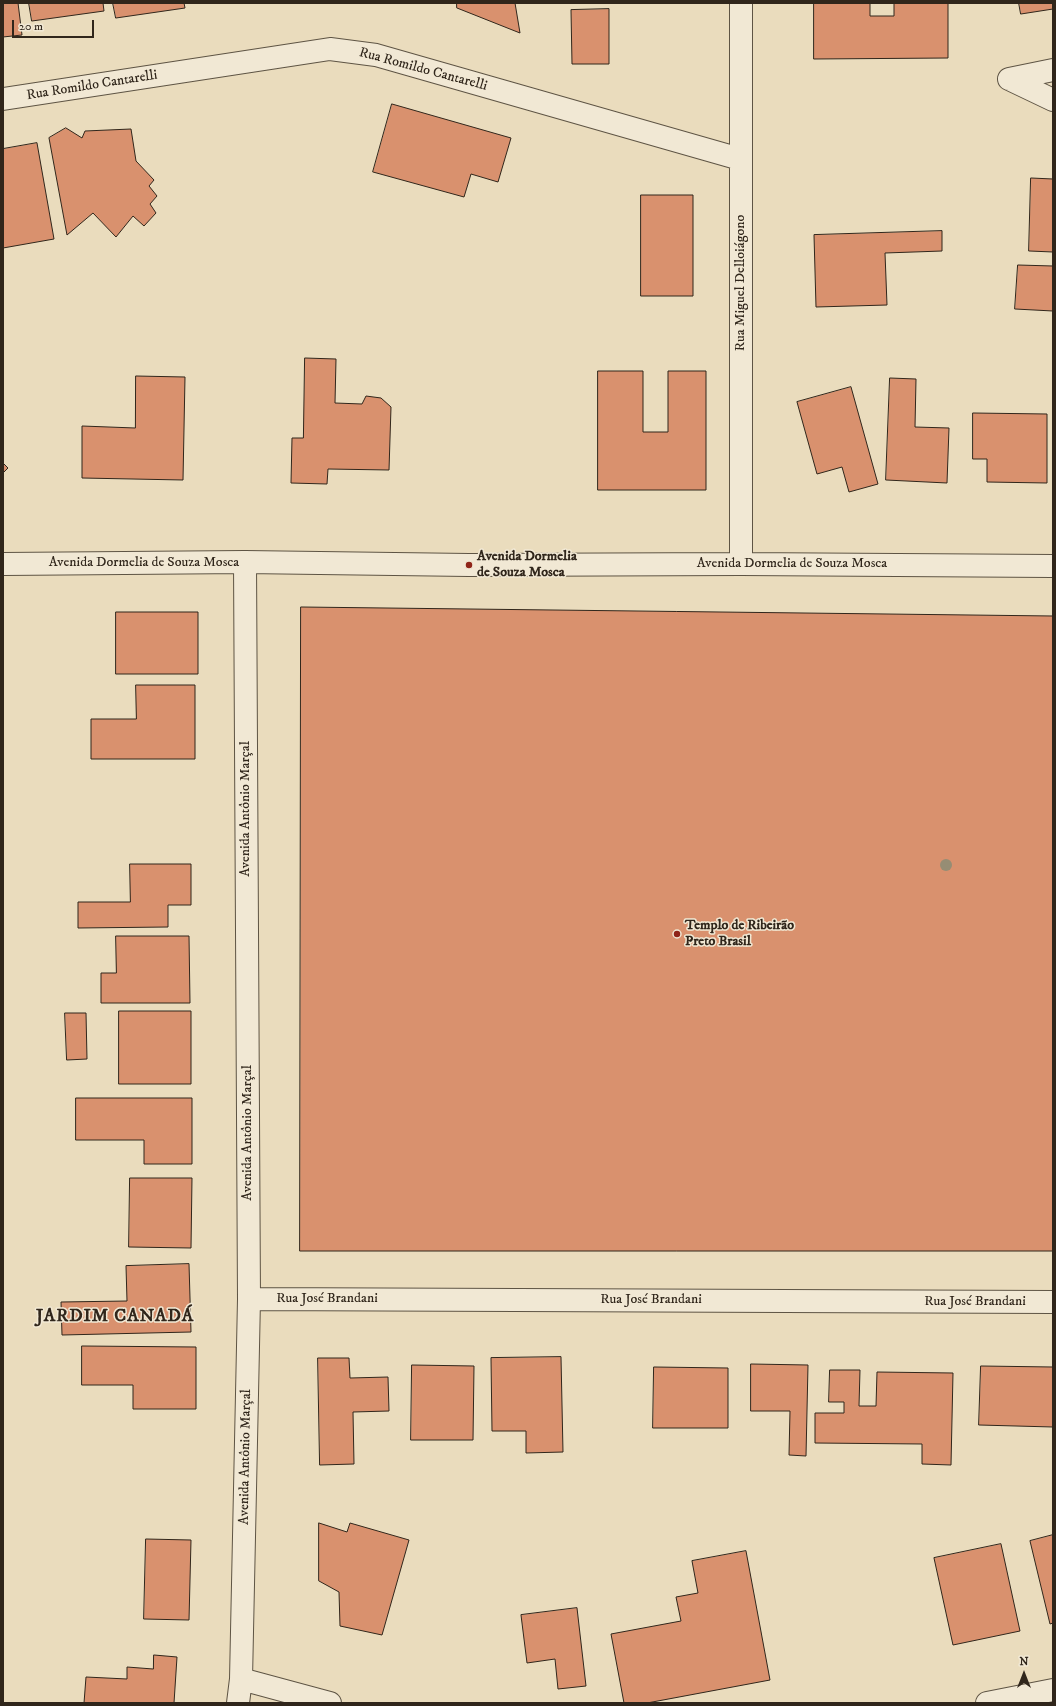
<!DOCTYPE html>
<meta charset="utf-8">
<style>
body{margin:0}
#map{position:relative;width:1056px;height:1706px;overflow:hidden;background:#eadcbd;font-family:"IM FELL DW Pica",serif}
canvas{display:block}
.frame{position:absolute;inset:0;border:4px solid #30261b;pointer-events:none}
.north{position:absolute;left:1004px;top:1654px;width:40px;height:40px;-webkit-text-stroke:3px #f1e8d4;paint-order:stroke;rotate:0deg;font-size:11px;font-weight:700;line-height:16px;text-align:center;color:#30261b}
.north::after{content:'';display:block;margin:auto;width:14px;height:18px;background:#30261b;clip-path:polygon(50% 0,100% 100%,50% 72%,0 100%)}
.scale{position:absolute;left:12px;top:20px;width:82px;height:18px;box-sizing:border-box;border:2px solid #30261b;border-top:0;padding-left:5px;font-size:12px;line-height:14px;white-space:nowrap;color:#30261b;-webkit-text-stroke:3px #f1e8d4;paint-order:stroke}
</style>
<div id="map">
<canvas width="1056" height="1706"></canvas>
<div class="frame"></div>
<div class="north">N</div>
<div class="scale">20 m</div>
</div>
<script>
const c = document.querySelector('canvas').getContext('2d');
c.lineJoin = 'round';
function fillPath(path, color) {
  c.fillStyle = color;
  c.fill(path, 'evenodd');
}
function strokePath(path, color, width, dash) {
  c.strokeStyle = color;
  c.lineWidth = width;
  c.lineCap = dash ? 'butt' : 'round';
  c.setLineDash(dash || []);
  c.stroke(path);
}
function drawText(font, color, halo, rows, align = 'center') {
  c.font = font + ' "IM FELL DW Pica",serif';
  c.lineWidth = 3;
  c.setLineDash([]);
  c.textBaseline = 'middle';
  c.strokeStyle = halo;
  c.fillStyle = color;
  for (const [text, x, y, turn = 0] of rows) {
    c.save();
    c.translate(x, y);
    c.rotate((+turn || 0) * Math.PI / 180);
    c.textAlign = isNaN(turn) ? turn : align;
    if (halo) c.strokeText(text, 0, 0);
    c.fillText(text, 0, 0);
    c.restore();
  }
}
const building = new Path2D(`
 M3,3h15l4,32 -19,2z
 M29,3h74l1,8 -72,10z
 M113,3h71l1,5 -69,10z
 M457,3h58l5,30 -63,-25z
 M814,3h56v13h24v-13h54v55l-134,1z
 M1019,3h34v6l-32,5z
 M609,9v55h-37l-1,-54z
 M392,104l119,34 -13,44 -27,-8 -7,23 -91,-25z
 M66,128l16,10 3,-7 46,-2 5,32 18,19 -5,6 8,10 -7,8 6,9 -12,13 -11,-10 -17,21 -23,-24 -26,22 -18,-97z
 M37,143l17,96 -51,9v-99z
 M1031,178l22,1v73l-24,-1z
 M641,195h52v101h-52z
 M942,231v20l-57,2 2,52 -71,2 -2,-72z
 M1018,265l35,1v45l-38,-2z
 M305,358l31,1 -1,44 27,1 4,-8 15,2 10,9 -2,63 -61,-1 -1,15 -36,-1 1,-45h11z
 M598,371h45v61h25v-61h38v119h-108z
 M136,376l49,1 -2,103 -101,-2v-52l53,2z
 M890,378l26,1 -1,48 34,1 -2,55 -61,-3z
 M851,387l27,97 -29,8 -7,-25 -25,7 -20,-72z
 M973,413l74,1v69l-60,-1v-23h-14z
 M3,463l5,5 -5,5z
 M301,607l752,9v635h-753z
 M116,612h82v62h-82z
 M136,685h59v74h-104v-40h45z
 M130,864h61v41h-23v22l-90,1v-26h52z
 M116,936h73l1,67h-89v-30h15z
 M119,1011h72v73h-72z
 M65,1013h21l1,46 -20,1z
 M76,1098h116v66h-48v-24h-68z
 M130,1178h62l-1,70 -62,-1z
 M189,1264l2,68 -129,3 -1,-33 66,-1 -1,-35z
 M82,1346l114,1v62h-63v-24h-51z
 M561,1357l2,95 -37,1v-22h-34l-1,-73z
 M318,1358h31l1,20 38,-1 1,34 -36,1 1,52 -34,1z
 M751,1364l57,1 -2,91 -17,-1 1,-44h-39z
 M412,1365l62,1 -1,74h-62z
 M981,1366l72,1v60l-74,-2z
 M654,1367l74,1v60h-75z
 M830,1370h30l-1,36h17l1,-34 76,1 -2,92 -29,-1v-20l-107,-1v-30h29v-11h-15z
 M319,1523l28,9 3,-9 59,17 -27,95 -42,-9 -1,-34 -20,-11z
 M1053,1535v88l-3,1 -20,-83z
 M146,1539l45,1 -2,80 -45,-1z
 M1001,1544l19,87 -67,14 -19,-87z
 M746,1551l24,129 -123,23h-23l-13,-69 70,-13 -5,-24 22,-4 -6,-32z
 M577,1608l9,78 -28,3 -3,-30 -28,4 -6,-48z
 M154,1655l23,2 -3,46h-90l2,-26 41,2v-12l26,2z`);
const minor = new Path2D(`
 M741,3v561
 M1009,79l44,21
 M1009,79l44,-9
 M3,99l327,-50 46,6 364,104
 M3,564l242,-2 224,3 272,-1 312,2
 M249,1299l804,3
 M241,1679l89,24
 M238,1703l3,-24 8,-380 -4,-737
 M987,1703l66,-13`);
const trees = [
 [946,865]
];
const markers = [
 [469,565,4,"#8f2418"],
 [677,934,4,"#8f2418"]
];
const streetNames = [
 ["Rua Romildo Cantarelli",423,70,15],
 ["Rua Romildo Cantarelli",92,86,-9],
 ["Rua Miguel Delloiágono",741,283,-90],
 ["Avenida Dormelia de Souza Mosca",144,563],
 ["Avenida Dormelia de Souza Mosca",792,564],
 ["Avenida Antônio Marçal",246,809,-90],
 ["Avenida Antônio Marçal",248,1133,-90],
 ["Rua José Brandani",327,1299],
 ["Rua José Brandani",651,1300],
 ["Rua José Brandani",975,1302],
 ["Avenida Antônio Marçal",246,1457,-89]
];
const poiNames = [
 ["Avenida Dormelia",477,557],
 ["de Souza Mosca",477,573],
 ["Templo de Ribeirão",685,926],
 ["Preto Brasil",685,942]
];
const districtNames = [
 ["JARDIM CANADÁ",115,1317]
];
fillPath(building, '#d9916e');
strokePath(building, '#30261b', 1);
strokePath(minor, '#5e5444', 24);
strokePath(minor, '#f1e8d4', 22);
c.fillStyle = '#968d74';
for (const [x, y] of trees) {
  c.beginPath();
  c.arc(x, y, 6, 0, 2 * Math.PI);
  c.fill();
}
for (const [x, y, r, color] of markers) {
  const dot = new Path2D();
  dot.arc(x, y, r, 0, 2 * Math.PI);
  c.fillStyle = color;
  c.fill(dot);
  strokePath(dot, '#f1e8d4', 1.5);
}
drawText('14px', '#30261b', '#f1e8d4', streetNames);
drawText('bold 14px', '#30261b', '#f1e8d4', poiNames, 'left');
c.letterSpacing = '1px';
drawText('bold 18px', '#30261b', '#f1e8d4', districtNames);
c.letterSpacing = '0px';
</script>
